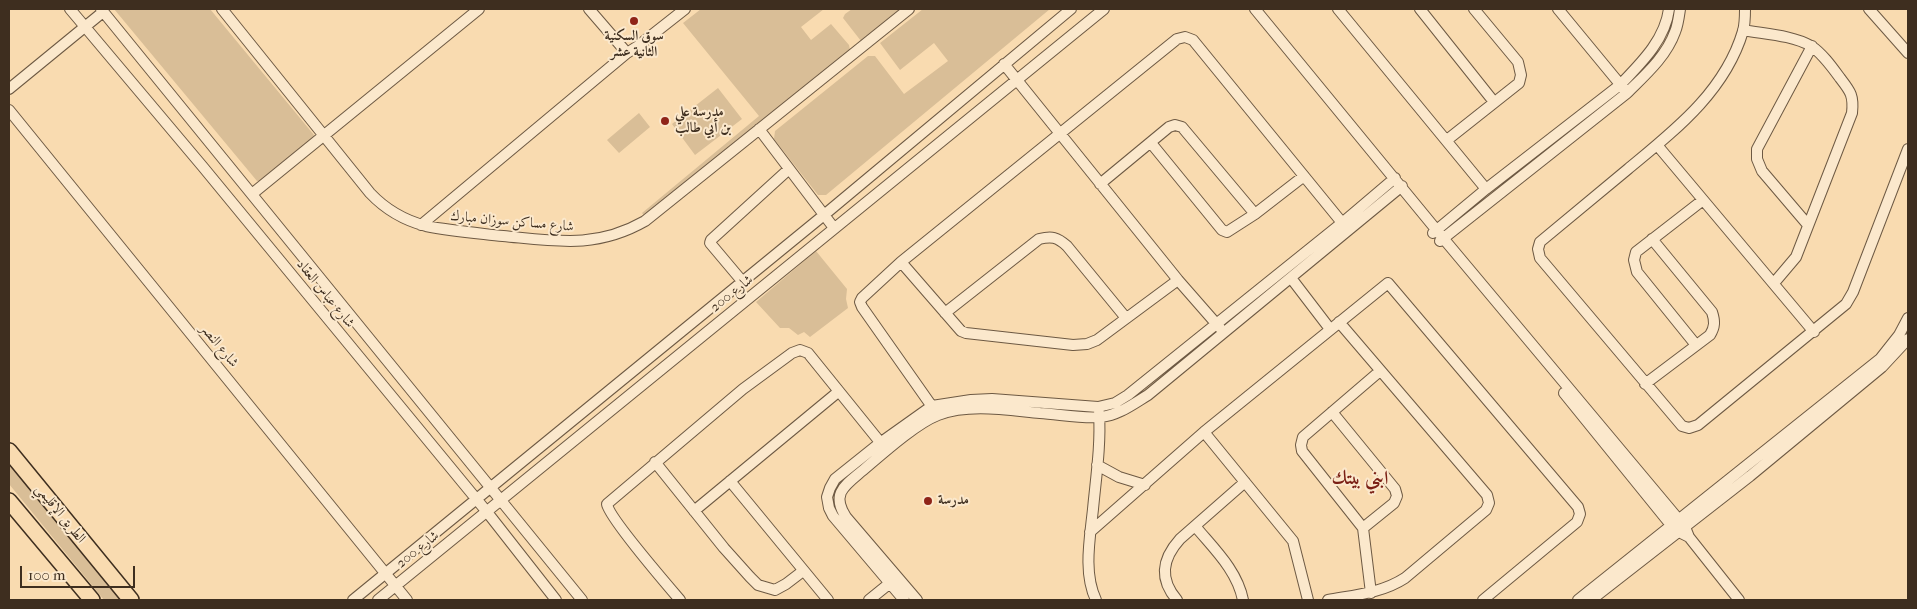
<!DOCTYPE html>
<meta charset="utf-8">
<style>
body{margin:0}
#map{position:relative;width:1917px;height:609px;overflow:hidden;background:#f9dbb0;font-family:"IM FELL French Canon",serif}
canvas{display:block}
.frame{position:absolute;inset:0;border:10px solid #3e2e1f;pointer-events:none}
.scale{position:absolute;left:20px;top:566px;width:115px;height:22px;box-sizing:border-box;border:2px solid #3e2e1f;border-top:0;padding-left:6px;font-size:15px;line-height:18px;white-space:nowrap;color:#3e2e1f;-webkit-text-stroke:4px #fbe8cc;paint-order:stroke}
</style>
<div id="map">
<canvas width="1917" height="609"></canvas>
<div class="frame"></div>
<div class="scale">100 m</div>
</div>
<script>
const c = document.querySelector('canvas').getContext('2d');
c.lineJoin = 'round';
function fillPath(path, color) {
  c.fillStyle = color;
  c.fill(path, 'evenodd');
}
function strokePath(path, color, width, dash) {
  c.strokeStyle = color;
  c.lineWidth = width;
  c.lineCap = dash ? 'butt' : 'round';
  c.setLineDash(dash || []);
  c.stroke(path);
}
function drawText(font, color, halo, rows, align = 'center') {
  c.font = font + ' "IM FELL French Canon",Amiri,serif';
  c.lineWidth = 4;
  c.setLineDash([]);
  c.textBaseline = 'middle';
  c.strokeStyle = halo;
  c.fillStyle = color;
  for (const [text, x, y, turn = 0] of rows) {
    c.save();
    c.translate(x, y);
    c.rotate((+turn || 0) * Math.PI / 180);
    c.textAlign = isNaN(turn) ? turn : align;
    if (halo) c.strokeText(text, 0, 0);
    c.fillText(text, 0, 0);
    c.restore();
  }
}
const green = new Path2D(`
 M114,9h96l104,126 -2,5 -50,41h-5z
 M701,9h123l-23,18 10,13 20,-16 18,21 1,5 -203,169 -5,-6 117,-97 -76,-93z
 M852,9h50l-41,32 -18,-23 2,-4z
 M923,9h127l-224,186h-8l-44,-56 1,-8 93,-75h7l29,38 44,-33 -14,-18 -34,27 -20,-27z
 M718,88l24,31 -47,36 -23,-31z
 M639,113l11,14 -31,26 -12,-13z
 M816,251l31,38 -1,10 2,9 -38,29 -6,-5 -6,3 -9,-7h-9l-24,-26z
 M9,461l112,139h-17l-95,-116z`);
const minor = new Path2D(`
 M70,9l133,158 284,345 69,88
 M101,9l481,591
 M222,9l148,184c16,17 33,27 56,33 25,5 51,7 77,10 53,5 93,13 142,-15l264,-212
 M589,9l38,44 11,-7 47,-37
 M1255,9l188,229 242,289 4,10 50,63
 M1338,9l148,180
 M1420,9l74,93
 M1558,9l66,80
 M1745,9c0,7 0,15 -2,22 -18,61 -69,100 -115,138 -30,25 -59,49 -88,73l-2,7 2,9 142,168 7,2 9,-3 148,-121 7,-12 55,-143
 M1869,9l39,44
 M1743,30c21,4 49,5 68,16 11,7 21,21 29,32 10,13 14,17 12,35l-56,144 -22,26
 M1004,64l174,216 42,48
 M9,89l94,-77
 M9,110l398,490
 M759,129l75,99
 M1447,140l72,-57 2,-8 -3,-13 -44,-53
 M1151,143l71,87 5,2 28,-18 49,-38
 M1657,145l157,187
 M1100,184l69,-57 6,-2 7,2 73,87
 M252,194l227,-185
 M421,225l206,-172
 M1808,225l-46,-54 -5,-12v-10l55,-103
 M1433,233l53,-44 134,-104c21,-22 45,-45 49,-76
 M1440,241l187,-148c18,-18 39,-36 48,-61 3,-7 4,-16 5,-23
 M901,262l60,69 5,2 107,12 14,-1 10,-4 81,-60
 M1291,278l39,51
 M742,281l-32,-38 1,-3 78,-71
 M945,313l94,-74c13,-3 18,-2 28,7l59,72
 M1696,345l-59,-73 -3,-12 2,-8 67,-52
 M1645,384l65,-49c5,-8 5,-14 2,-23l-60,-73
 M1564,393l107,132 8,7 10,5
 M1332,412l63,77 2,7 -3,7 -31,25
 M938,415l-76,-108 -2,-5 2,-4 39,-36 276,-223 8,-2 8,3 155,190
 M1204,432l89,109 15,59
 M655,462l69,86 26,29 8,8 17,5 11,-6 17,-13
 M1097,465l22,12 26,8
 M730,481l98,119
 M694,511l144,-119
 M1195,526c19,23 42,44 48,74
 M1090,532l114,-100 184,-149 190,224 2,7 -3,8 -94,78
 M1371,593l-8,-65 -61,-77 -1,-6 2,-8 77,-66
 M353,600l471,-385 247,-206
 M378,600l726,-591
 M680,600c-12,-14 -72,-84 -73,-96l136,-115 49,-36 8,-3 8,3 76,94
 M869,600l26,-21
 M904,600l-71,-84 -4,-8 -2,-11 3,-9 5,-9 45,-36 52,-37 39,-6 21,-1 106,8 17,-4 13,-8 214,-172 53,-45
 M917,600l-71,-83c-15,-23 -2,-31 16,-46 19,-16 53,-47 76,-56 31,-12 70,-5 102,-2 18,1 43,6 61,4 18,-2 32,-13 47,-22l254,-209
 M1096,600c-13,-27 -6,-62 -3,-91 3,-32 8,-64 6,-96
 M1177,600c-18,-21 -15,-41 3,-61l65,-57
 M1328,600c27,-5 54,-7 77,-22l81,-68 3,-7 -2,-8 -148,-173
 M1578,600l302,-241 19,-24 9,-17
 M1591,600l159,-124 132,-109 26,-28`);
const highway = new Path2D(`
 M9,451l122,149
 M9,501l83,99`);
const markers = [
 [634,21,5,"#8f2418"],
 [665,121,5,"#8f2418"],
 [928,501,5,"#8f2418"]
];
const poiNames = [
 ["سوق السكنية",634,37,"center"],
 ["الثانية عشر",634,53,"center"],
 ["مدرسة علي",675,113],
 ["بن أبي طالب",675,129],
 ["مدرسة",938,501]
];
const streetNames = [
 ["شارع مساكن سوزان مبارك",512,222,5],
 ["شارع عباس العقاد",325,294,51],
 ["شارع 200",732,294,-39],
 ["شارع النصر",219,346,51],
 ["الطريق الإقليمي",60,514,51],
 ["شارع 200",418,550,-39]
];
const districtNames = [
 ["ابني بيتك",1360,479]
];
fillPath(green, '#d9be97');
strokePath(minor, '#6d5943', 12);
strokePath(highway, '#3e2e1f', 18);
strokePath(minor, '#fbe8cc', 10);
strokePath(highway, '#f9dbb0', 15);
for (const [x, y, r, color] of markers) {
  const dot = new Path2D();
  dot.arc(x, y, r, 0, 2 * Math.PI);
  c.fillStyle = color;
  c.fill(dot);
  strokePath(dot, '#fbe8cc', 2);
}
drawText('bold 14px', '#3e2e1f', '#fbe8cc', poiNames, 'left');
drawText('14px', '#3e2e1f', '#fbe8cc', streetNames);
drawText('bold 19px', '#7a1f14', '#fbe8cc', districtNames);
</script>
